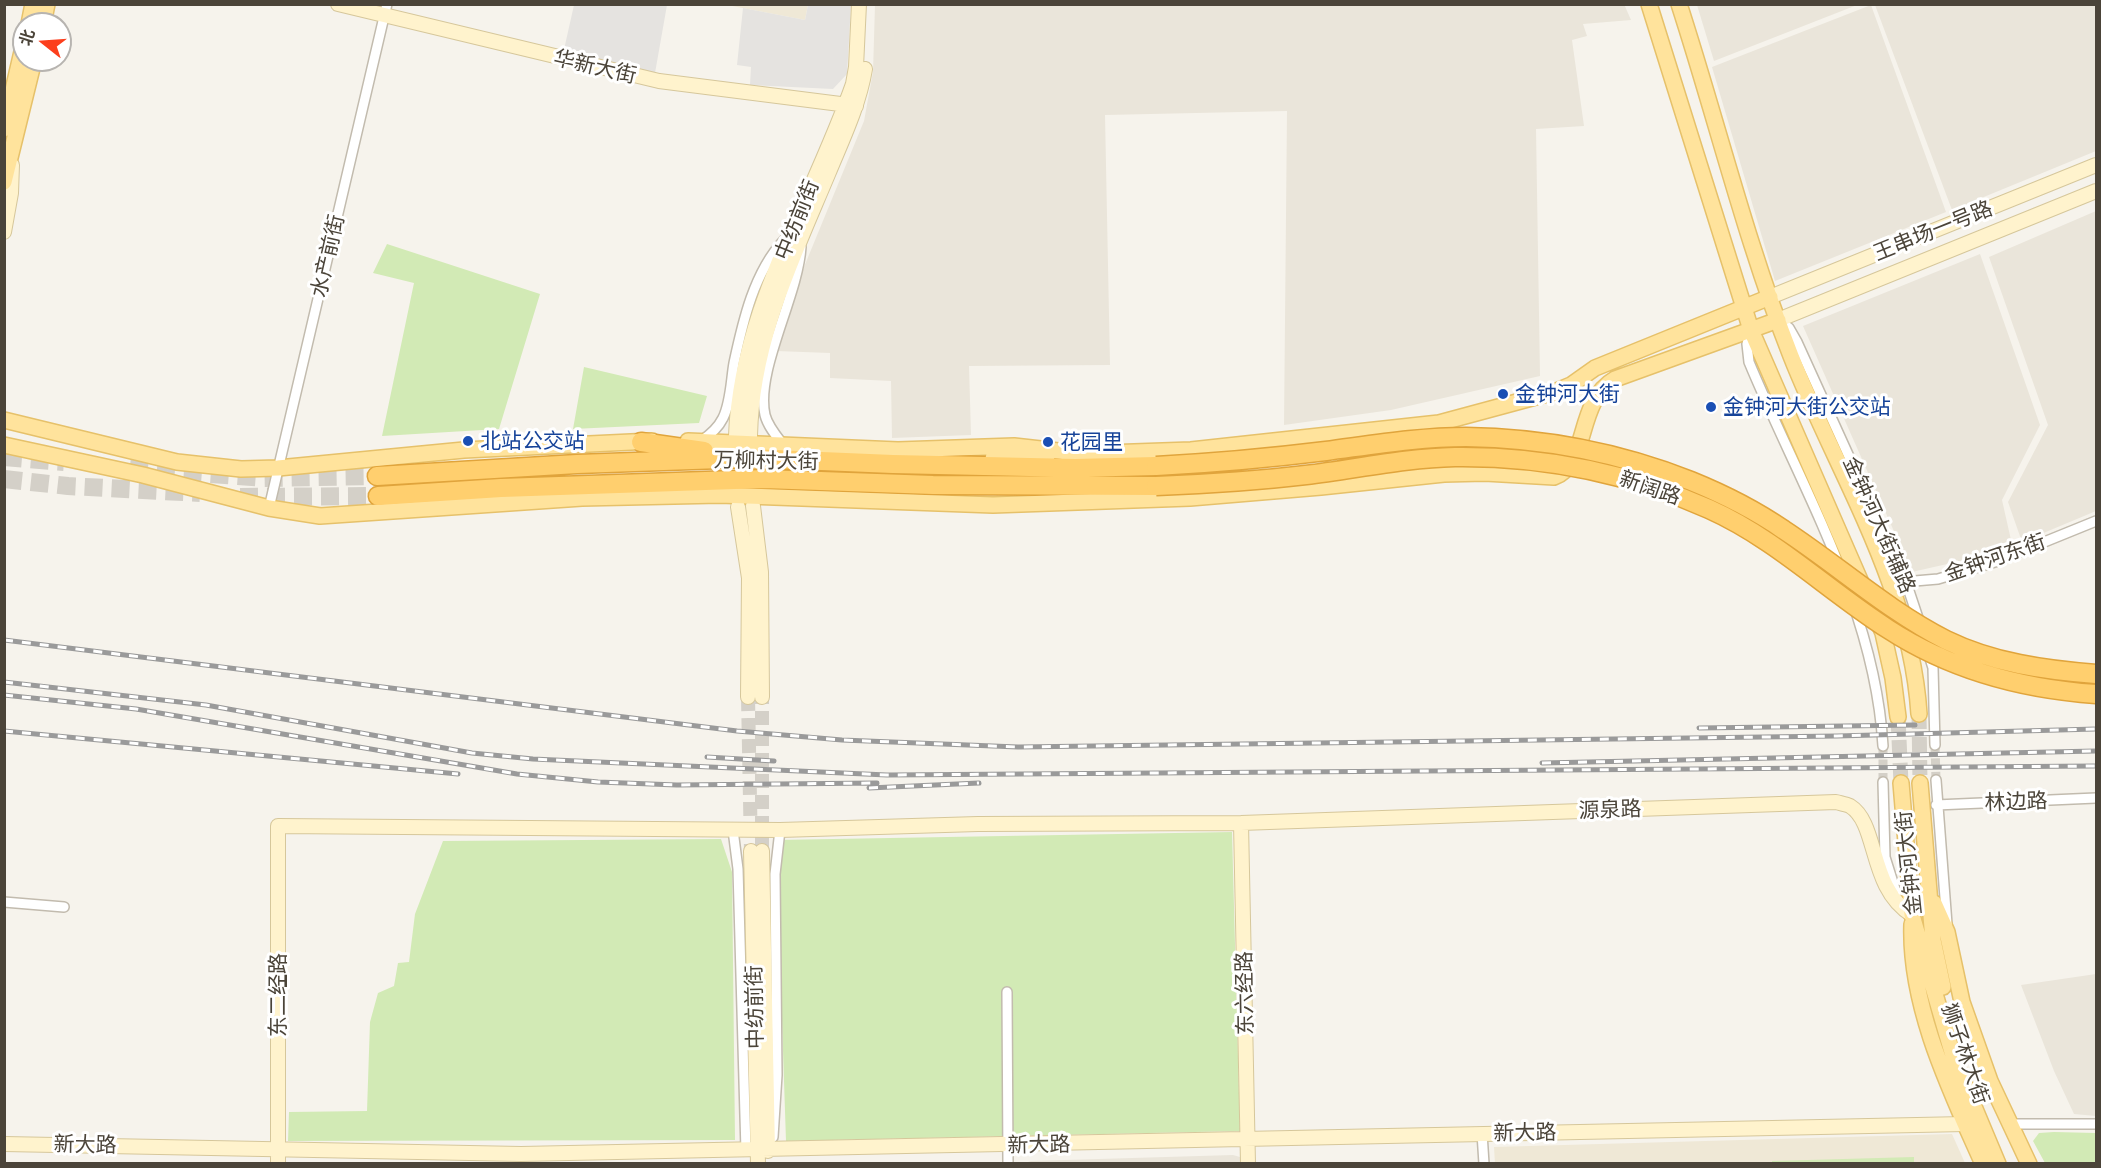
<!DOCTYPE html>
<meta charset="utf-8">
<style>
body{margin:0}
#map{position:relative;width:2101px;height:1168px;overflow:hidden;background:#f6f3ec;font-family:"Golos Text","Noto Sans SC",sans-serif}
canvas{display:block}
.frame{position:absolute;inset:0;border:6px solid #4b4439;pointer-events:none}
.north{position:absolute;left:12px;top:12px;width:60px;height:60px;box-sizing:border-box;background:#fff;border:2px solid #b7b4b0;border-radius:50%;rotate:287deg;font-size:16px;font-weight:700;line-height:24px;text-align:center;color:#4b4439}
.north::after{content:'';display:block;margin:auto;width:21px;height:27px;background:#fc3f1d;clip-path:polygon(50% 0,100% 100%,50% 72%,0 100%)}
</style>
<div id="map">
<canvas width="2101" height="1168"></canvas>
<div class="frame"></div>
<div class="north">北</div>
</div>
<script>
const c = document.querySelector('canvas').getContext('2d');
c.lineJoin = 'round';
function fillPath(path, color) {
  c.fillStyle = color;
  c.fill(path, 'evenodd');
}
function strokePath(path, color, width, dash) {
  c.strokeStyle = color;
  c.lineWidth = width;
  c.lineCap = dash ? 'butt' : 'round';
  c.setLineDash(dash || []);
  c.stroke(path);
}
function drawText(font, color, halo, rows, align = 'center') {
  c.font = font + ' "Golos Text","Noto Sans SC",sans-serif';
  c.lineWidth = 6;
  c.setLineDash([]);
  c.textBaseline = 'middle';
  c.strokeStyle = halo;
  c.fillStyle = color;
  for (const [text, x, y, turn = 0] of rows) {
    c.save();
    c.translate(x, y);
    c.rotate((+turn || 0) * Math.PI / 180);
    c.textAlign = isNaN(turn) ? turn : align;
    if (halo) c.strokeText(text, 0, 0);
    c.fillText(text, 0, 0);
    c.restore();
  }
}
const residential = new Path2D(`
 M1624,4l7,16 -48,4 4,12 -15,4 12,86 -48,3 4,247 -149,34 -107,15 3,-314 -182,4 5,250 -141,1 2,69 -79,3 -1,-57 -61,-3v-25l-54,-2 28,-84 60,-146 9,-49 2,-67z
 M1697,5v-1l160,1 -143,56z
 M1871,5l75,207 -171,69 -63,-214z
 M1875,5h221v146l-144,59z
 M2096,211v300l-74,31 -14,-40 40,-77 -59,-168z
 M1980,254l60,171 -38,75 11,49 -101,23 -109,-246z
 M2096,974v142l-22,-2 -20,-43 -33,-86z
 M1233,1155l7,2v6h-215l6,-2z`);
const education = new Path2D(`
 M727,5h81l-3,15z
 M1952,1134l13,29 -470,1 -1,-17z`);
const green = new Path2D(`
 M387,244l153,50 -41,135 -117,7 32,-153 -41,-10z
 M584,367l123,29 -8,27 -126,6z
 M1232,832l8,299 -454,10 -10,-301z
 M721,839l11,33 3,268 -447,1 1,-29 78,-1 3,-89 8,-29 16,-7 4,-23 11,-1 6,-48 28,-73z
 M2054,1132l42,1v30h-51l-12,-22 6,-8z
 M1914,1157v7l-142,-1v-2z`);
const parking = new Path2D(`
 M574,5h93l-12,68 -92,-19z
 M808,5h43l-4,69 -14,15 -83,-4 1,-18 -14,-2 6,-57 62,12z`);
const streetTunnel = new Path2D(`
 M1935,745l1,35
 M1883,782v-36`);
const secondaryTunnel = new Path2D(`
 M748,697l3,154
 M762,851v-154`);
const primaryTunnel = new Path2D(`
 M1919,714l1,69
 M1898,717l3,66`);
const highwayTunnel = new Path2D(`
 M4,457l60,5
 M130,468l134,10 113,-2
 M4,479l64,7 132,7
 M240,497l138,-1`);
const street = new Path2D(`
 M1778,320l11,8 8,14 109,240 14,42
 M1750,332l-3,12 2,18c52,125 126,246 134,384
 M701,441c9,-6 17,-13 22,-23 8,-16 8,-38 11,-55 9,-42 20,-91 50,-123
 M785,447c-7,-9 -17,-20 -20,-32 -10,-44 33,-119 36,-168
 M269,508l118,-504
 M1903,582l35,-3 57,-17 101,-41
 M1928,652l5,16 2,77
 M1936,780l11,144
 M1883,782l2,75 11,35
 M1936,805l160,-7
 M733,830l5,39 8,282
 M4,902l60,5
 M1007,992l1,172
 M2009,1124h87
 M1482,1133l2,31
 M773,1137l4,-62 -2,-201 5,-44`);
const secondary = new Path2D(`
 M338,4l321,77 197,25
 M4,232l7,-39 1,-28
 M1770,297l326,-132
 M1778,320l318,-129
 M736,436c4,-126 76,-235 117,-352l3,-17 3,-63
 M750,436c2,-95 43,-178 79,-264 14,-34 30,-67 36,-103
 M753,506l8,66 1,125
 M738,507l11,71 -1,119
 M1241,823l7,341
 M751,851l7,313
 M762,851l6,300
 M4,1144l517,10 1444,-30
 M278,1164v-338l502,4 198,-6 263,-1 595,-21c3,1 10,2 14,4 29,18 18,82 62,109`);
const primary = new Path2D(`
 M1649,4l102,326 132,303 10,45 5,39
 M1679,4c38,117 67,238 112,352 46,117 120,229 128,358
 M29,24l4,-20
 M43,24l4,-20
 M4,129l20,-86
 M4,182l30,-122
 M4,420l173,42 64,7 37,-1 186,-18 188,-9
 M688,441l210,9 116,-4 71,8
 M4,445l139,30 126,33 51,8 262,-18 138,-3 273,10 197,-7 131,-11 123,-13 41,-1 69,4c36,-13 21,-75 61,-98l163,-59
 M1077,454l114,-4 248,-27 115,-31 17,-7 24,-17 175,-71
 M993,458l54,-2
 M1901,783l11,132 42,144 44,105
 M1920,783l13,157 10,47
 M1934,903l13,29 15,70 28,79 39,83
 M1912,924c-3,82 38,166 71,240`);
const highway = new Path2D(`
 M641,442l63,9
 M377,476l200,-12 173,-6 143,6 182,4 81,-2
 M378,496l123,-8 263,-9 169,6 223,1`);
const rail = new Path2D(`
 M4,640l733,91 105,9 176,7 819,-11 259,-7
 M4,682l202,23 266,48 61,6 354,16 1209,-9
 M4,695l132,14 381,65 81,8 79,3 200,-2
 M1699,728l216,-3
 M4,731l454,43
 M707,757l67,4
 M1542,763l554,-12
 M869,788l110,-5`);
const highwayBridge = new Path2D(`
 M1156,466c57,-3 113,-8 170,-15 46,-6 93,-14 140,-14 77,1 154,16 225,44 32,13 64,29 93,49 55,36 103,80 162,110 47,23 99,30 150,34
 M1156,486c50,-2 100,-5 150,-11 50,-6 99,-17 149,-18 88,-1 174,16 254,52 67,30 118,81 179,120 63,41 135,60 208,65`);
const markers = [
 [1503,394,6,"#1a4fb4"],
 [1711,407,6,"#1a4fb4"],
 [468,441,6,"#1a4fb4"],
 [1048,442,6,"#1a4fb4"]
];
const streetNames = [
 ["华新大街",595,67,13],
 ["中纺前街",797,220,-68],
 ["王串场一号路",1933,231,-22],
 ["水产前街",328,256,-77],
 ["万柳村大街",766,461,1],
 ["新阔路",1650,488,19],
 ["金钟河大街辅路",1879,525,66],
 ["金钟河东街",1995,558,-19],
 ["林边路",2016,802,-2],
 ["源泉路",1610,810,-2],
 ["金钟河大街",1909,863,-96],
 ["东六经路",1245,993,-91],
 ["东二经路",278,995,-90],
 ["中纺前街",755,1007,-91],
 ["狮子林大街",1965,1054,71],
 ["新大路",1525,1133,-1],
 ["新大路",85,1145,1],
 ["新大路",1039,1145,-1]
];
const transitNames = [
 ["金钟河大街",1515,394],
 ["金钟河大街公交站",1723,407],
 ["北站公交站",480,441],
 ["花园里",1060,442]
];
fillPath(residential, '#eae5da');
fillPath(education, '#efe8d6');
fillPath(green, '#d2eab5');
fillPath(parking, '#e5e3e0');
strokePath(streetTunnel, '#d4d0c8', 9, [9, 4.5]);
strokePath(secondaryTunnel, '#d4d0c8', 14, [14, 7]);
strokePath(primaryTunnel, '#d4d0c8', 15, [15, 8]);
strokePath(highwayTunnel, '#d4d0c8', 18, [18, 9]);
strokePath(street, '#c2bbae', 12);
strokePath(secondary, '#d6c79b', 16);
strokePath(primary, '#e6c16a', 18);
strokePath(highway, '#e0a43c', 21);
strokePath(street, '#fff', 9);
strokePath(secondary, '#fff3cd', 14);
strokePath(primary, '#ffe39c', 15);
strokePath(highway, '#ffcf6e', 18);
strokePath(rail, '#9a9a9a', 5);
strokePath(rail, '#fff', 3, [9]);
strokePath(highwayBridge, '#e0a43c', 21, []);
strokePath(highwayBridge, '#ffcf6e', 18);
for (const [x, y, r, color] of markers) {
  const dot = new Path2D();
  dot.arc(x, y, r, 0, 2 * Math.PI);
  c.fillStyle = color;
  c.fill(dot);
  strokePath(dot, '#fff', 2);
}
drawText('21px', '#4b4439', '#fff', streetNames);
drawText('21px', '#164399', '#fff', transitNames, 'left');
</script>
